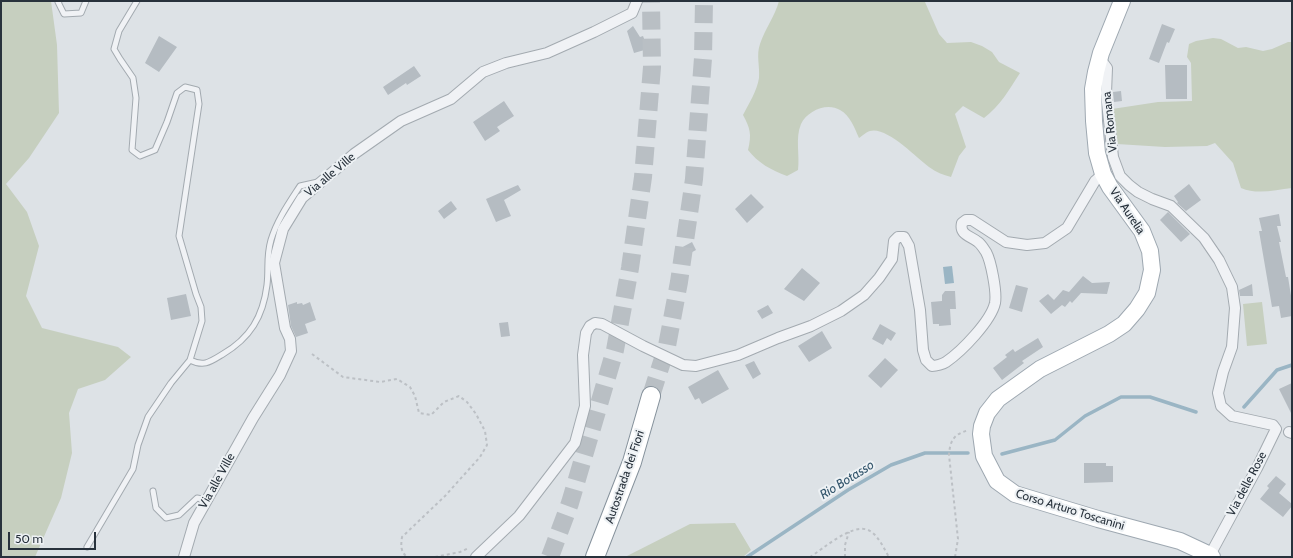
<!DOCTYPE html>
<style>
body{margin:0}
#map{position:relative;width:1293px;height:558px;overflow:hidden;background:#dde2e6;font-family:Cabin,sans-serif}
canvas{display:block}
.frame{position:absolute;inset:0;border:2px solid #28323c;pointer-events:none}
.scale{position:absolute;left:8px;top:532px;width:88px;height:18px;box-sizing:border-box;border:2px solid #28323c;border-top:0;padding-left:5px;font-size:12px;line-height:14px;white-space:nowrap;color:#28323c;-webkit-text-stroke:3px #edf1f4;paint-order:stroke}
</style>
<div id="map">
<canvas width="1293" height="558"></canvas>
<div class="frame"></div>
<div class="scale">50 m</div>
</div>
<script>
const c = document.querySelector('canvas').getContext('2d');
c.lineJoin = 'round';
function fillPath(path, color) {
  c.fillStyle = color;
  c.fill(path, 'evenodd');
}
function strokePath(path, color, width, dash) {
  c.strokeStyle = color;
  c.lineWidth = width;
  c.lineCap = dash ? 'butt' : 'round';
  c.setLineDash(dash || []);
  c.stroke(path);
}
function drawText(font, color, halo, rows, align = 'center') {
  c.font = font + ' Cabin,sans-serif';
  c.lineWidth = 4;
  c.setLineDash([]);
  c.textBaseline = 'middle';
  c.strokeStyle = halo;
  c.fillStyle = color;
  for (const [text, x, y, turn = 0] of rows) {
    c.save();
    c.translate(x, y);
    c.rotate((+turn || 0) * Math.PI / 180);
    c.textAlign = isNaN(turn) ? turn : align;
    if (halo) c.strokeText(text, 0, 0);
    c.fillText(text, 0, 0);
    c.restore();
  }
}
const green = new Path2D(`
 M1,1h50l6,44 2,68 -30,45 -23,26 21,28 12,34 -13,50 16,32 76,19 13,10 -26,23 -27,9 -9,24 3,40 -11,45 -26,59h-34z
 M779,1h143l3,1 14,32 8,9 24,-1 11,4 10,6 7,10 21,11c-11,17 -20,33 -36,45l-21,-12 -8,8 11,33 -7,9 -8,21c-8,-2 -15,-5 -22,-10 -13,-10 -43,-41 -59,-36 -4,1 -8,5 -11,7 -4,-9 -9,-23 -19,-28 -13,-8 -33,1 -39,14 -6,14 -1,31 -3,46l-11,6c-16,-6 -29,-13 -39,-26 4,-16 2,-22 -5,-35 6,-12 14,-24 16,-37 1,-12 -3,-23 1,-34 5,-15 15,-28 19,-43z
 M1213,38l8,1 17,9 8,-1 17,4 9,-2 16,-7h4v146c-17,2 -35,7 -51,0l-8,-25 -18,-20 -8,3 -42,1 -48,-3 -5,-35 46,-7 34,-1 -1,-38 -4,-6 2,-13 7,-3z
 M1262,302l5,42 -20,2 -4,-42z
 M735,523l16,27 -8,7h-118l65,-33z`);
const water = new Path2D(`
 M952,266l2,17 -9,1 -2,-17z`);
const stream = new Path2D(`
 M1244,407l33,-37 15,-5
 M1002,454l53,-14 30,-24 36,-19h29l46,15
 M747,557l101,-67 43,-25 34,-12h43`);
const building = new Path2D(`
 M1162,24l13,5 -6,14 -2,-1 -8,21 -10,-4z
 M633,26l7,11 3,-1 5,13 -14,4 -7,-22z
 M159,36l18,11 -18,25 -14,-9z
 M1165,65h22v34h-21z
 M414,66l7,10 -14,9 -1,-2 -18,12 -5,-8z
 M1121,91l1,10 -8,1 -1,-10z
 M504,101l10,15 -17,11 3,4 -15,10 -12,-19z
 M1189,184l12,16 -15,11 -9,-8 1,-1 -4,-6z
 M518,185l3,5 -17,10 7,16 -15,6 -10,-23z
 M751,194l13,13 -17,16 -12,-14z
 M451,201l6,8 -13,10 -6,-8z
 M1168,212l22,22 -9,8 -21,-22z
 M1279,214l2,12h-4l4,16h-2l7,35h2l4,25v14l-11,2 -2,-12 -7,1 -13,-76h3l-3,-13z
 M692,242l4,8 -15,8 -4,-8z
 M802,268l18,15 -16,18 -20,-12z
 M1083,276l9,7 18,-1 -3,12 -26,-1 -9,10 -2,-2 -5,6 -3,-2 -11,9 -12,-13 9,-7 6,6 9,-10 6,2z
 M1252,284l1,12h-13l-1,-6z
 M1016,285l12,3 -6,24 -13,-4z
 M945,291h10l1,18h-6l1,16 -12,1v-2h-6l-2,-22 11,-1v-6z
 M186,294l5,22 -20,4 -4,-22z
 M297,302v2l5,-1 1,2 7,-3 6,18 -11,4 3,9 -12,4 -5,-11 -3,-21z
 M768,305l5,8 -11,6 -5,-8z
 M508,322l2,14 -9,1 -2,-14z
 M880,324l16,9 -5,8 -4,-3 -4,7 -11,-6z
 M822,331l10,17 -23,14 -11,-16z
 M1038,338l5,9 -21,14 2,2 -22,17 -9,-12 14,-11 -2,-2 8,-6 2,3z
 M885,358l13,12 -17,18 -13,-12z
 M754,361l7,13 -8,5 -8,-14z
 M718,370l11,19 -27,15 -3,-6 -4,2 -7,-13z
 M1292,383v32l-13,-26z
 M1084,463h22v3h7v16l-29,1z
 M1276,476l10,8 -7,9 13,11v2l-9,11 -23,-18 9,-11 -2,-2z`);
const motorwayTunnel = new Path2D(`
 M651,396l16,-50 12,-64 15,-103 9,-121 1,-57
 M550,557l20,-54 45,-153 15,-82 13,-91 9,-110 -1,-66`);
const path = new Path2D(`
 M312,354l31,23 37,5 17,-3 13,8 5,9 4,17 12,2 13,-13 15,-6 8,6 9,12 9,17 2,14 -7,12 -35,39 -43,41c-1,8 -2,14 5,20
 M435,557l25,-5 9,-4
 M810,557c13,-8 42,-34 58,-27 10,4 16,19 21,27
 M845,557v-12l4,-13
 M955,557l3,-18 -9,-84c1,-15 5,-21 20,-25`);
const service = new Path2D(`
 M59,1l-1,1 6,12 17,-1 5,-12
 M137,1l-18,30 -5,18 6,10 13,19 3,20 -4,52 8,6 15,-6 12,-28 10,-29 8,-6 12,3 2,14 -20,132 17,58 5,13 1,14 -12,39c14,7 20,2 33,-6 27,-16 40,-37 44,-69 2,-16 -1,-28 4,-45 6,-20 18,-37 29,-54l18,-4
 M153,491l3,17 10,10 13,-3 18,-17 10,2
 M87,547l46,-78 5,-24 10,-28 23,-34 19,-23`);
const minor = new Path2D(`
 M1099,61l5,3 3,4 -1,25 7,64 7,19 9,9 9,7 14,7 19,7 33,32 15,22 13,27 3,21 -3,39 -9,25 -5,21 3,13 11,10 41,9 3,4 -19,39 -47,87
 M1289,432l3,1
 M184,557l10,-34 59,-105 27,-43 11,-24 -1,-12 -5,-11 -11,-65 9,-34 19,-31 52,-44 47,-33 50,-22 32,-27 23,-9 41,-10 47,-21 38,-19 5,-12
 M476,557l43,-41 56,-73 10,-37 -2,-51 3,-22 4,-7 5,-3 7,1 41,22 40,19 13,1 42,-11 40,-17 33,-12 30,-15 23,-16 15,-17 13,-19 2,-18 4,-4h6l5,9 11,64 3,40 3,10 6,6c4,0 11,-2 14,-4 16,-11 45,-41 49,-59 2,-11 -4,-42 -9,-51 -2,-3 -5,-8 -8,-10 -7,-6 -19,-7 -16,-19l4,-3h6l34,22 21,3 18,-2 22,-15 28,-47 8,-7`);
const primary = new Path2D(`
 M1122,1l-21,52 -5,19 -3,17 1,32 3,32 6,21 7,13 32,44 8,20 2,19 -5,23 -10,16 -13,15 -15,10 -69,35 -42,30 -11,14 -5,13 -1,8 3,22 13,25 18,13 83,25 82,22 30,14 2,2`);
const motorway = new Path2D(`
 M595,557l37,-95 19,-66`);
const streetNames = [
 ["Via Romana",1110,122,-96],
 ["Via alle Ville",330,175,-40],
 ["Via Aurelia",1127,211,56],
 ["Autostrada dei Fiori",625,477,-71],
 ["Via alle Ville",217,481,-61],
 ["Via delle Rose",1247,484,-62],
 ["Corso Arturo Toscanini",1070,510,17]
];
const waterNames = [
 ["Rio Botasso",847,480,-32]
];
fillPath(green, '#c6cfbf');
fillPath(water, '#9ab5c4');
strokePath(stream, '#9ab5c4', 3.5);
fillPath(building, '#b5bcc2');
strokePath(motorwayTunnel, '#b9bfc4', 18, [18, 9]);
strokePath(service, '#a3aab0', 7);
strokePath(minor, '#a3aab0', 12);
strokePath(primary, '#9ea8b1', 18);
strokePath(motorway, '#86929c', 20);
strokePath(path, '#bcc0c5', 2, [3, 3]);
strokePath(service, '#f0f2f5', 5);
strokePath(minor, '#f0f2f5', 10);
strokePath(primary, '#fff', 16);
strokePath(motorway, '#fff', 18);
drawText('12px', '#28323c', '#edf1f4', streetNames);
drawText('italic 13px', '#35576d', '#edf1f4', waterNames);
</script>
